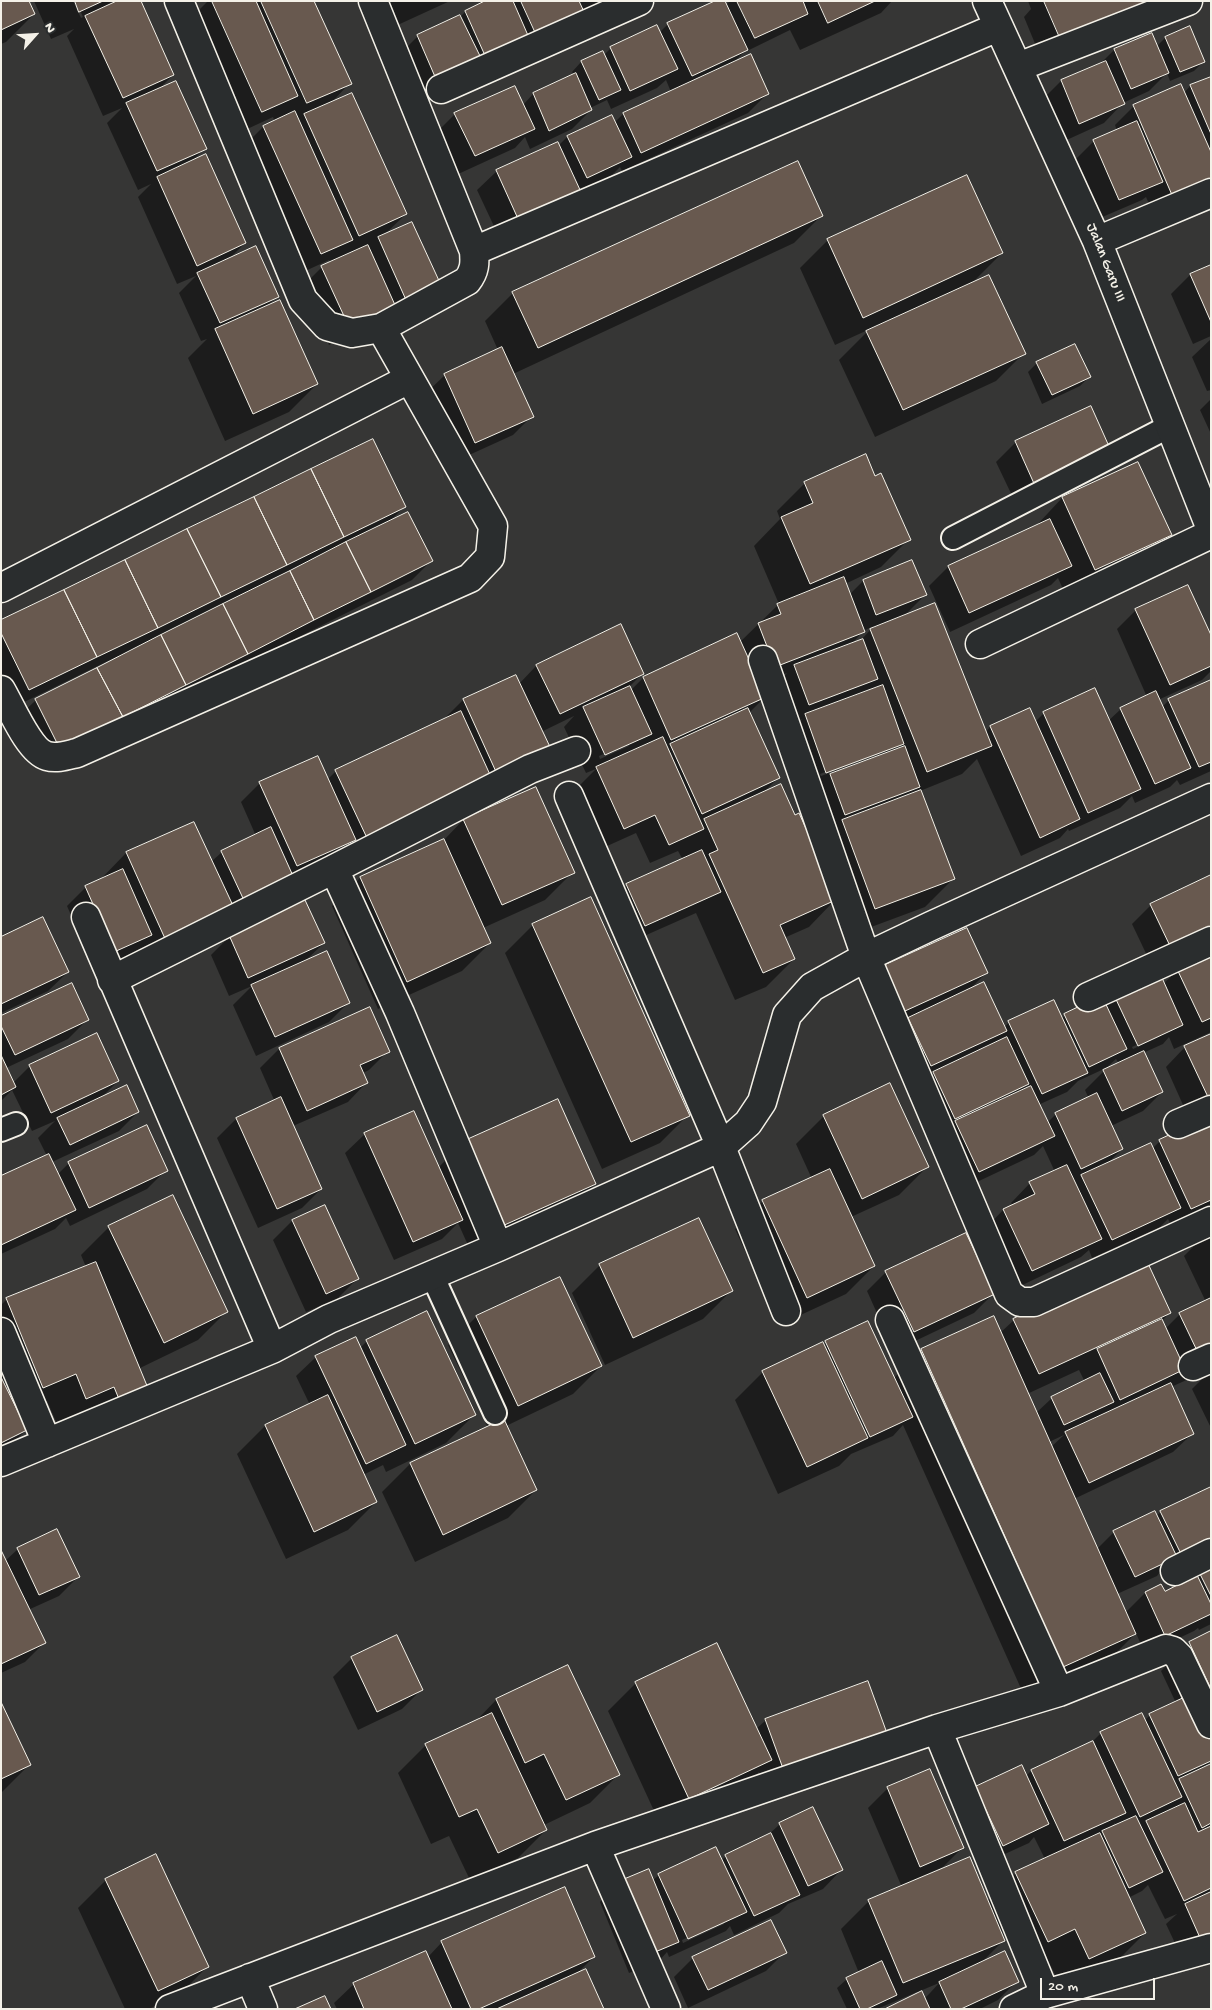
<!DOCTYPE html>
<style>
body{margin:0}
#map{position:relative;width:1212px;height:2010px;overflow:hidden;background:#363635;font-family:"Gochi Hand",sans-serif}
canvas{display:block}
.frame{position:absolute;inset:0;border:2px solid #f4f1e8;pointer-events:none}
.north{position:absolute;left:10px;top:10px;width:50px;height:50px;-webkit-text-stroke:4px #2a2d2e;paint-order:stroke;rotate:64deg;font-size:14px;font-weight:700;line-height:20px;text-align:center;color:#f4f1e8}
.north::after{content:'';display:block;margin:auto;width:18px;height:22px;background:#f4f1e8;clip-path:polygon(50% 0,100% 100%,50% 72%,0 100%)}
.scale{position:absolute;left:1040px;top:1978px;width:115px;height:22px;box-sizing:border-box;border:2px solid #f4f1e8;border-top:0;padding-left:6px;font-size:15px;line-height:18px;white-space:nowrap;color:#f4f1e8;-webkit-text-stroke:4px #2a2d2e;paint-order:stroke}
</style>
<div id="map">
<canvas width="1212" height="2010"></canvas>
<div class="frame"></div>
<div class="north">N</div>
<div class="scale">20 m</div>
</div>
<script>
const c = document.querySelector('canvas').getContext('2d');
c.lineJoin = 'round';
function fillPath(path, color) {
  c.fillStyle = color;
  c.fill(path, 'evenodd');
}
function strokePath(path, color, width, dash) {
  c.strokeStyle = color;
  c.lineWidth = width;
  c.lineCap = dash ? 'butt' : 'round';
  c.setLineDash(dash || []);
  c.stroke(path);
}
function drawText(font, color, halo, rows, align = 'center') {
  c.font = font + ' "Gochi Hand",sans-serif';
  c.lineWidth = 4.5;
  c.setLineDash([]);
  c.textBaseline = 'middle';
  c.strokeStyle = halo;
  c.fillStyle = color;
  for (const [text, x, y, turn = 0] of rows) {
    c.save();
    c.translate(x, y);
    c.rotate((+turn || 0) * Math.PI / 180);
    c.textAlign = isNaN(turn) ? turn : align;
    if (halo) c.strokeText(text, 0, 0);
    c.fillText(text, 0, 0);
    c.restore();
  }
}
const shadow = new Path2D(`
 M1,1l33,13 -28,28 -5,2z
 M34,1h39l8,17 2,-1 -7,-16h39l-5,5 63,69 -15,15 47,58 -13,13 53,82 -17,17 49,36 -10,11 50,77 -28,28 -64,29 -37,-83 19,-19 -6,2 -22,-48 17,-17 -19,8 -39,-87 13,-13 -13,6 -31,-67 15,-15 -19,8 -36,-80 7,-7 -23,10z
 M208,1h105l37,82 -20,21 76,110 -22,21 55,49 -64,40 -46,21 -26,-59 19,-19 9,-4 -2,-3 -28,13 -57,-127 19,-19 12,-5 -2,-5 -30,14 -51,-114z
 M363,1h87l-72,33z
 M488,1h145l-216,96 -19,-41 19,-19 43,-20 5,-5z
 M730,1h162l-11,12 -81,37 -10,-20 -47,23 -10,10 34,31 -19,19 -126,58 -2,-4 -9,9 -32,15 -79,48 -23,-49 20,-19 60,-27 1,2 9,-9 47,-14 9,-9 48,-22 -5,-12 -9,8 -46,21 -4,-9 -17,8 1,2 -19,19 -42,20 -5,-12 -10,11 -59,27 -20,-42 19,-19 68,-9 10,-11 41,-19 -2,-3 9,-10 21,-9 1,3 8,-8 48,-15 9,-9 58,-19z
 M1028,1h136l-123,57 -17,-41 7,-8z
 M1189,27l15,34 -10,10 -24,10 -3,-8 -18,18 -26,12 -19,20 -44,20 -18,-43 19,-19 38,-16 15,-15 43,-4 8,-8z
 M1211,78v104l-58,31 -7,-16 -4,3 -42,18 -25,-58 19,-19 23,-10 -2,-6 19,-19 50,-13 6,-7z
 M822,215l-28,28 -281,131 19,42 -19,19 -57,26 -31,-67 20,-19 53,-25 -13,-29 28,-28z
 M828,240l174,13 -32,32 54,68 -28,28 -121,56 -36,-77 31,-31 -35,16 -35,-77z
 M1211,266v70l-18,8 -22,-50 19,-19z
 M1211,339v51l-4,1 -15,-34z
 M1037,363l52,14 -9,9 -38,18 -14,-32z
 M1211,399v35l-11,-24z
 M1090,408l21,44 -94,54 -21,-44 20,-20z
 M1137,463l33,72 -28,28 -75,35 -9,-20 -7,7 -101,47 -21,-46 19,-19 87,-40 27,-29z
 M874,477l35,62 -28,28 -36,17 4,11 14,-14 49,-19 13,33 -23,23 83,115 5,-6 39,-17 6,12 9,-9 64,8 13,-12 26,-12 -30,-68 19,-19 75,28v33l-9,9 -44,20 4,7 7,-7 42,-19v90l-31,14 -3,-5 -7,7 -35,16 -3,-7 -12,12 -51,23 -1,-2 -8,9 -39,18 -44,-97 -15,15 -42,17 33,88 -28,28 -78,29 -13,-35 -25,26 -25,11 10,21 -28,28 -31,13 -39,-87 -70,31 -18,-39 19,-20 56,-25 -5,-9 -28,12 -14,-30 -31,14 -27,-60 18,-18 -10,4 -22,-46 10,-11 -33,16 8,17 -410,222 -7,-17 -37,16 -28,-64 19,-19 12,-5 28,-29 68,-30 17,39 11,-10 34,-16 -15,-34 19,-19 67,-3 9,-9 108,-52 19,-19 53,-24 3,8 17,-18 84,-40 22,48 -13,13 2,3 12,-12 94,-43 3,7 39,-38 -25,-58 26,-27 -3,-8 28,-28zM874,626l-15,16 -8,3 12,-14zM787,673l-12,12 15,38 12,-4 -15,15 27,115 -20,-32 -31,-24 15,-15 -29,-65 16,-16 -6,-13zM629,743v3l-29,13 -1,-3zM880,751v3l-59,22 -1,-2z
 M404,507l-15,15 42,39 -19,19 -372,187 -24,-48 20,-19 83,-42 -1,-2 -108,53 -9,-18v-69z
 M535,788l38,84 -28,28 -62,28 7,15 -28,28 -84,38 -46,-103 28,-28 84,-38 19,-20z
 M1151,905l60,34 -59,27 -20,-42z
 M533,925l155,190 -28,28 -58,26 -97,-216z
 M230,936l94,7 -20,19 44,41 -19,19 -73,34 -23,-51 19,-19 -23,10 -18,-41z
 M1,938l67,34 -20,19 -47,22z
 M1211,955v77l-37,17 -5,-12 -6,7 -20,9 19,39 -19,19 -32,15 11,23 -16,16 46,-16 8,-8 51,-23v91l-39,18 -4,-8 -8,8 -68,31 -3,-8 -8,7 -69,33 -28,-60 19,-20 10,-4 -2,-3 19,-20 25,-11 -12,-26 -9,9 -74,35 -95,-203 121,-14 -17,17 35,38 5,-6 52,-4 40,-20 62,-14 15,-14zM1161,1034v2l-28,13 -1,-2zM1116,1059l3,5 -15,7 -19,19 4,9 -33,15 -9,9 -9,-18 29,-13 11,-11 28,-13z
 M370,1009l18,42 -19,19 -6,3 4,9 -19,20 -55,24 28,63 -19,19 -44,20 -41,-90 19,-19 39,-17 -15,-34 19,-19z
 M1,1017l86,3 -19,19 -62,29 7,15 17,-17 88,15 -17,17 37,14 -19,19 -67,31 6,12 11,-11 97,7 -19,19 -77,37 -4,-8 -11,11 -54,25v-76l46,-22 -9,-18 17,-17 -23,10 -20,-41 -11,11z
 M1211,1036v69l-23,11 -22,-49 19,-20z
 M824,1116l103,51 -28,28 -48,22 23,49 -28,28 -67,31 -44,-96 28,-28 49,-22 -16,-35z
 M365,1134l73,34 24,-25 133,41 -28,28 -95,42 -14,-31 -16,16 -48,21 -49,-107z
 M325,1206l32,73 -19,19 -32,14 -33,-72 19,-19z
 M109,1227l117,85 -28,28 -60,29 10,23 -90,34 -11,-25 -29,13 8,16 -19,19 -6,3v-147l6,-6 79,-32 -5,-12z
 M1211,1233v136l-40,18 22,46 -20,19 -99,47 23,50 17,-17 42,-16 5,-4 50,38 -50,21 -4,5 -40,18 8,19 20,-20 19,-1 19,-9 28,-20v61l-12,6 -1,-2 -4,3 -49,23 -9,-21 -37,37 -72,32 -124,-277 -10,11 -42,18 -12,12 -61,28 -43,-94 28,-28 60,-27 3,-3 68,36 28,-28 78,-17 14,-13 156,-8 -8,9 3,8 15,-15 26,-12 -22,-46 19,-19zM1079,1370l6,12 -33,16 -16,15 -9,-19zM1064,1435l-13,12 -2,-5z
 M600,1265l131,26 -28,28 -98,46 -33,-72z
 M886,1272l107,22 -19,19 -80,38 -27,-60z
 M560,1278l41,88 -28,28 -67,32 30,64 -28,28 -93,44 -33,-70 28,-28 78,-36 -40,-83 28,-28z
 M367,1341l107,74 -28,28 -60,29 -3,-7 -20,10 13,27 -28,28 -62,29 -49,-105 28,-28 45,-21 -14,-29 20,-19 44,-9z
 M1211,1370v58l-19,-39z
 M18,1549l60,28 -19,19 -31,14 16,33 -19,19 -24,11v-120l4,8z
 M1211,1633v311l-29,14 -16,-34 11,-10 -12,5 -17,-34 -6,6 -14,7 17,35 -28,28 -56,25 -15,-29 -26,12 -18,-38 -2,1 4,8 -24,24 37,17 -19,19 -18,9h-92l30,-15 -1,-2 -40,17h-30l-10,-21 10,-9 12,-6 -18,-44 28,-28h118l29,-28 29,-14 -11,-22 -5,6 -46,21 -7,-76 50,-12 5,-5 59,-27 11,-11 43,-12 6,-6 26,-12 -15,-32 28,-28zM1115,1823l1,3 -9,4zM939,1983l-9,10 -6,6 -4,-8z
 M352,1658l69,32 -19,19 -44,21 -25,-53z
 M568,1667l50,108 -28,28 -46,22 2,5 -28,28 -48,22 -21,-44 -18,8 -33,-71 28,-28 48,-22 22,-23z
 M636,1683l120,46 10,-9 101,-37 -101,109 -7,-20 -16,16 -82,38 -53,-115z
 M1,1705l28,60 -28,28z
 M929,1770l34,77 -20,20 -42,18 -33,-77 19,-19z
 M780,1824l62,45 -19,20 -35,15 -9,9 -45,22 -4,-9 -4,5 -57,26 -2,-5 -8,9 -30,12 -29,-71 19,-19 34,-3 6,-5 62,-14 5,-5 41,-20zM724,1921v3l-41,19 -1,-3z
 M106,1880l102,86 -28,28 -31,15h-24l-47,-101z
 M442,1942l152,15 -19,18 27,34h-265l-3,-6 20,-19 74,-27z
 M785,1952l-19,19 -78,37 -14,-31 19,-19z`);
const building = new Path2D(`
 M1,1h28l6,13 -34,16z
 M75,1h28l-24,11z
 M117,1h24l33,74 -51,23 -38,-82z
 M212,1h44l42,95 -36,16z
 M261,1h53l38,83 -45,19z
 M485,1h28l17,39 -43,20 -22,-49z
 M521,1h58l7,15 -48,22z
 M715,1h10l23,49 -56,26 -25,-53z
 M737,1h66l5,13 -53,24z
 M818,1h57l-47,22z
 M1044,1h107l-90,39z
 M460,15l21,43 -45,21 -19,-44z
 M657,25l21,44 -48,22 -20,-44z
 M1190,26l15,36 -25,10 -15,-35z
 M1152,33l17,40 -38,16 -17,-40z
 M603,51l18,39 -22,10 -18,-39z
 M751,54l18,40 -128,59 -18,-40z
 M1106,61l19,43 -46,20 -18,-44z
 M576,73l16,37 -43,21 -16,-38z
 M1211,77v57l-21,-49z
 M176,81l31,68 -50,22 -31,-68z
 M1181,84l30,68v26l-39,17 -39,-90z
 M515,86l20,43 -60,27 -21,-43z
 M352,93l55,121 -48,22 -55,-122z
 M295,111l58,129 -32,14 -58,-128z
 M612,115l20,42 -45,21 -20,-42z
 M1137,121l26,61 -44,18 -26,-60z
 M558,142l23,50 -62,29 -23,-51z
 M206,154l40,89 -49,23 -40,-89z
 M798,161l25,55 -285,132 -26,-56z
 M967,175l36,78 -140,65 -36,-79z
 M412,222l29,63 -35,15 -28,-63z
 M368,245l27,60 -46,22 -28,-61z
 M256,246l23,51 -59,26 -23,-50z
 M1211,265v57l-21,-48z
 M989,275l37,79 -123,56 -37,-79z
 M280,300l38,84 -65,30 -38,-85z
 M1075,344l16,33 -39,18 -16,-33z
 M502,347l32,70 -59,26 -31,-69z
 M1091,406l21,47 -76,35 -21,-47z
 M373,439l33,68 -62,30 -33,-68z
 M866,454l9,22 6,-3 30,67 -101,44 -29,-67 32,-14 -9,-21z
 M1138,462l34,73 -77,35 -33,-73z
 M311,469l33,68 -57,28 -33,-68z
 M254,497l33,68 -66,32 -34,-68z
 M408,512l25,49 -62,31 -25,-50z
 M1050,519l22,47 -103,47 -21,-47z
 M187,529l34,68 -63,31 -33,-68z
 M346,542l25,50 -57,28 -24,-49z
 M125,560l33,68 -61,29 -33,-67z
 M912,560l15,35 -51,20 -13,-35z
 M290,571l24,49 -66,34 -25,-50z
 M844,577l21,55 -90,35 -17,-44 23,-9 -4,-10z
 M1188,585l23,50v31l-41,19 -35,-76z
 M64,590l33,67 -68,33 -28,-57v-13z
 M935,603l57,143 -65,26 -57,-143z
 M223,604l25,50 -62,31 -25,-50z
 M621,624l23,50 -84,40 -24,-49z
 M737,633l29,64 -95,43 -28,-63z
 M161,635l25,50 -63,32 -26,-49z
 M863,639l15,40 -69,26 -15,-40z
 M97,668l26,49 -63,32 -25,-50z
 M516,675l35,74 -54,25 -34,-75z
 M1211,680v82l-12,5 -31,-68z
 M883,685l21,59 -78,29 -21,-59z
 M630,686l22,48 -47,21 -22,-48z
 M1095,688l46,101 -53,24 -45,-101z
 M1156,691l35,77 -36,16 -35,-76z
 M748,708l32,70 -78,36 -32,-70z
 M1030,708l50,111 -40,19 -50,-112z
 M461,711l31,68 -125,59 -32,-68z
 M663,737l41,92 -35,16 -14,-30 -31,14 -28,-62z
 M905,746l15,41 -75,28 -15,-41z
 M318,756l38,84 -59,26 -38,-84z
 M781,784l14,31 4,-2 39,86 -58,26 15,34 -32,14 -54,-119 9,-4 -14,-31z
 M536,787l39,86 -73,32 -39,-86z
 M921,790l34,89 -80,30 -33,-89z
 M194,822l42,90 -69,31 -41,-91z
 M271,827l27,60 -50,22 -27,-58z
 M444,839l47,104 -84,39 -47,-105z
 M702,850l19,42 -76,34 -19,-42z
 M123,869l29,66 -38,17 -29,-66z
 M1211,875v55l-40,18 -21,-44z
 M591,897l99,219 -59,26 -99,-218z
 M305,900l20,43 -77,35 -19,-43z
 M43,917l26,55 -68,32v-67z
 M967,928l21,45 -83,38 -22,-45z
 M327,951l23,52 -75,34 -24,-52z
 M1211,953v65l-9,4 -25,-53z
 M1159,971l24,54 -45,21 -25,-53z
 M984,982l23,49 -76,35 -23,-48z
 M72,983l17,37 -74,35 -14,-29v-10z
 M1102,996l25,53 -38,18 -25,-53z
 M1054,1000l34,73 -46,21 -34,-73z
 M370,1007l20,45 -30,13 8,18 -61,28 -28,-63z
 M97,1033l22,48 -68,32 -22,-48z
 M1211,1034v62l-3,1 -24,-51z
 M1007,1037l22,47 -74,35 -22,-47z
 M1144,1051l19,41 -41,19 -19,-41z
 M1,1055l15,32 -15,8z
 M890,1083l39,84 -67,32 -39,-84z
 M127,1085l12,27 -69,33 -13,-27z
 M1031,1086l24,50 -76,36 -24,-51z
 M1097,1093l26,56 -42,20 -26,-56z
 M281,1097l41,92 -45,20 -41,-91z
 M558,1099l38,85 -96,43 -38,-85z
 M414,1111l49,109 -50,22 -49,-109z
 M1211,1116v84l-20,9 -32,-69z
 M147,1125l21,46 -79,37 -21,-46z
 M1151,1143l30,65 -69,32 -31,-65z
 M49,1154l27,56 -75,35v-69z
 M1067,1165l35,74 -70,32 -29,-62 32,-15 -6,-12z
 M830,1169l45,97 -68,32 -45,-98z
 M173,1195l55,117 -64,31 -56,-117z
 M325,1205l34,74 -33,15 -34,-74z
 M699,1218l34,73 -100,47 -34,-74z
 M966,1233l29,61 -81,38 -29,-61z
 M1145,1257l26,56 -132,61 -26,-55z
 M96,1262l54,131 -29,11 -7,-17 -28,12 -10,-25 -33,14 -37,-90z
 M560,1277l42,89 -84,40 -42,-90z
 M1211,1298v57l-10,4 -22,-46z
 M427,1311l49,104 -61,29 -49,-104z
 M994,1316l142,318 -73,33 -142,-318z
 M1162,1319l23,50 -65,31 -23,-51z
 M868,1321l45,96 -43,20 -45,-96z
 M356,1337l50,108 -40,19 -51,-108z
 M823,1342l45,96 -61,29 -45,-96z
 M1100,1373l14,29 -50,23 -13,-28z
 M1,1377l26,53 -26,13z
 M1171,1383l23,51 -105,49 -24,-51z
 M328,1395l49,107 -63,30 -49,-107z
 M504,1419l33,71 -94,45 -33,-72z
 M1211,1487v53l-30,14 -21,-43z
 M1155,1511l22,46 -42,20 -22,-46z
 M57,1529l23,48 -41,18 -22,-47z
 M1,1550l45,93 -45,21z
 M1211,1561v35l-14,-28z
 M1197,1575l14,29v10l-46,22 -20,-44 16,-8 4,7z
 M1211,1631v58l-22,-47z
 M397,1635l26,55 -46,22 -26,-55z
 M717,1643l55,117 -83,39 -54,-117z
 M568,1665l52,110 -54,25 -22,-46 -19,9 -29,-64z
 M868,1681l20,55 -103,38 -20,-55z
 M1190,1695l21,45v21l-33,15 -29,-62z
 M1,1702l30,63 -30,14z
 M492,1713l55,117 -49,23 -21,-44 -18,8 -34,-73z
 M1142,1713l40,84 -42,20 -40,-85z
 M1093,1741l33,72 -62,28 -33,-71z
 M1211,1764v59l-9,5 -23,-49z
 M1022,1765l27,59 -46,22 -28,-59z
 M930,1769l34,79 -44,19 -33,-80z
 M1185,1803l13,29 13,-6v62l-27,13 -38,-80z
 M813,1807l30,63 -35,16 -29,-63z
 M1136,1816l27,56 -34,16 -27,-57z
 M771,1833l29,62 -46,21 -29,-61z
 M1100,1833l46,100 -57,26 -14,-30 -27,13 -33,-70z
 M716,1847l31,65 -59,27 -30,-65z
 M156,1854l53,113 -51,24 -53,-112z
 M970,1857l35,84 -102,42 -35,-83z
 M649,1869l30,73 -31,13 -30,-73z
 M565,1887l30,70 -116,52h-8l-30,-68z
 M1211,1892v43l-10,5 -16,-36z
 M771,1920l16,33 -79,37 -16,-33z
 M426,1951l26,58h-88l-11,-26z
 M1005,1951l14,31 -58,27h-10l-12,-27z
 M882,1961l15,34 -30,14h-7l-14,-31z
 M586,1969l18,40h-107z
 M922,1991l8,18h-45z
 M325,1996l6,13h-36z`);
const service = new Path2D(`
 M953,538l217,-112
 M1,1130l15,-6
 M432,1275l63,138`);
const minor = new Path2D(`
 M179,1l124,299 24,26 25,7 29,-5 86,-47c8,-10 8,-18 7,-30l-101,-250
 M987,1l110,240 114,288
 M1018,67l170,-66
 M441,89l198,-88
 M1097,241l114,-48
 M474,251l524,-224
 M1,588l408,-209
 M980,644l231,-110
 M763,660l103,297 143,337 11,8h14l177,-81
 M1,690c10,17 28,61 46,66 10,3 21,-1 30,-3l393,-175 20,-21 3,-31 -112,-198
 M569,796l152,351 65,164
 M86,917l186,432
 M112,980l222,-111
 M1088,997l123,-56
 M1178,1124l33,-14
 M498,1247l-98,-234 -66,-144 196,-100 46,-18
 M890,1320l169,372
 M1,1332l46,111
 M1193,1366l18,-8
 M1,1462l271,-113 57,-30 169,-72 223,-100 27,-24 14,-21 25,-87 25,-28 54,-30 65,-31 280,-128
 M1175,1571l36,-18
 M937,1729l108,265
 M595,1846l71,163
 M250,1978l13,31
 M170,2009l425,-163 342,-117 122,-37 107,-43 7,2 6,6 32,67
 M1014,2009l31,-15 166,-46`);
const streetNames = [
 ["Jalan Garu III",1105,263,68]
];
fillPath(shadow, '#0007');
fillPath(building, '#68594f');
strokePath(building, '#f4f1e8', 1);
strokePath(service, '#f4f1e8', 26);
strokePath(minor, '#f4f1e8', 31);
strokePath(service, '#2a2d2e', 22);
strokePath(minor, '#2a2d2e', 28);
drawText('15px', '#f4f1e8', '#2a2d2e', streetNames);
</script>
